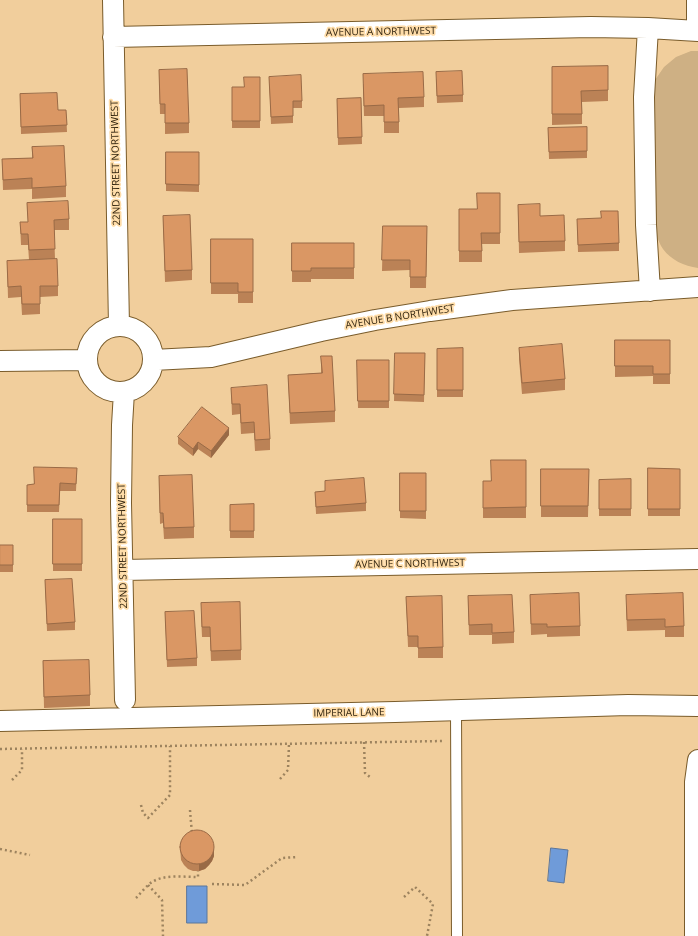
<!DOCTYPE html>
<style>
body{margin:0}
canvas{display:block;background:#f1ce9c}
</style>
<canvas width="698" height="936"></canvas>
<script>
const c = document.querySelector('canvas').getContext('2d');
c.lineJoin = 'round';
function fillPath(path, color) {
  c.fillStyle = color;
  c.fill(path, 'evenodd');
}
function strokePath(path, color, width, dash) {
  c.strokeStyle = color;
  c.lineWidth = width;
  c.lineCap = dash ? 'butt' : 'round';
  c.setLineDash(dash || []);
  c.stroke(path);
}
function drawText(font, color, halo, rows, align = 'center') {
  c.font = font + ' "Open Sans",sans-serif';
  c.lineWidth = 3.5;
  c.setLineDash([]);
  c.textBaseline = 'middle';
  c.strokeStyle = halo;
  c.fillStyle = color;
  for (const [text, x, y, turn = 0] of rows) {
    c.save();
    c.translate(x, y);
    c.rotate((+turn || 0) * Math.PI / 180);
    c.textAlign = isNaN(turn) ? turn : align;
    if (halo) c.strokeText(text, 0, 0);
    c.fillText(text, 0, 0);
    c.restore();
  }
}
const green = new Path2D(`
 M691,51h7v217c-14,-2 -27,-8 -35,-19 -3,-4 -5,-10 -7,-15l-5,-138 4,-16 9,-13 12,-10z`);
const water = new Path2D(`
 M551,848l17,2 -4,33 -16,-2z
 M187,886h20v37h-20z`);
const path = new Path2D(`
 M364,742l1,31 6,5
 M0,749l442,-8v1
 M280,779l8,-9 1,-26
 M12,780l10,-10v-21
 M141,805l2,8 5,5 22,-23v-49
 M190,810l2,24
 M0,849l30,6
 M212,884l33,1 37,-27 16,-1
 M148,885l14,15 1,36
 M404,897l11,-10 18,17 -6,32
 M136,898c5,-5 10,-12 16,-16 13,-8 31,-5 46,-5v-6`);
const service = new Path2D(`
 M456,710l1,226`);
const minor = new Path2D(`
 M113,0l6,326
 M697,0v31
 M648,28l-4,69 2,128 4,66
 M113,37l478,-10 57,1 50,3
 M87 359a33 33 0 1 1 66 0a33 33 0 1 1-66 0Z
 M153,360l58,-3 110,-26 54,-11 55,-9 82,-11 186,-13
 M0,361l87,-1
 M124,392l-2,33 -1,78 4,197
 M123,570l575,-11
 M0,721l395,-9 233,-7 70,1
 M695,936v-154l3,-22`);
const wall = new Path2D(`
 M608,66v35l-26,1v22l-30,1v-58z
 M159,70l30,53v10l-24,1v-20h-5z
 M260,77v51h-28v-41h12z
 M269,77l33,24v7h-9v15l-22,1z
 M436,79l27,16v7l-26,1z
 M363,84l61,13v10l-25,1v25h-15v-17h-20z
 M20,94l38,16h8l1,22 -46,2z
 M361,98l1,46 -24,1 -1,-46z
 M587,127v31l-38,1 -1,-31z
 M32,147l34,39v11l-34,2v-10l-29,1 -1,-31 30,-1z
 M166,152h33v40l-33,-1z
 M500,193v51h-18v18h-23v-53h18z
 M27,203l42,16v11h-15l1,29 -26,1 -1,-15h-7l-1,-23h8z
 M518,205l47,36v10l-46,2z
 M163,216l29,54v10l-27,2z
 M577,219l42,24v8l-41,1z
 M383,226h44l-1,62h-16v-18l-28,1z
 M211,239h42v64h-15v-9h-27z
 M292,243h62v36h-43v3h-19z
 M7,261l51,25v10l-18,1v17l-18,1 -1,-18 -13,1z
 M615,340h55v44h-17v-8l-38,1z
 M463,348v49h-26v-48z
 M519,348l46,31v11l-43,4 -3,-35z
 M395,353h30l-1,49 -30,-1z
 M321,356l14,55v11l-45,2 -2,-49 33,-2z
 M357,360h32v48h-31z
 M231,388l39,51v11l-15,1 -1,-18 -13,1 -1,-20 -8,1z
 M229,435l-18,23 -13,-9 -5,7 -15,-12v-7z
 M526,460v58h-43v-37h8z
 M77,468l-1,23h-16l-1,21h-32v-27l7,-1z
 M648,468l32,1v47h-32z
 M541,469h48l-1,48h-47z
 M400,473h26v46l-26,-1z
 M159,476l35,51v11l-30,1 -1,-16 -3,1z
 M631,479v37h-32v-36z
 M325,481l41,22v8l-50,3 -1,-22 10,-1z
 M254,504v34h-24v-33z
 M53,519h29v52h-29z
 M0,545h13v27h-13z
 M45,580l30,42v8l-28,1z
 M530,595l50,31v10l-33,1v-3l-16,1z
 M468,596l46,36v11l-22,1v-9h-23z
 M406,597l37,50v11h-25v-11h-10z
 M626,606l58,20v11h-19v-7l-38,1z
 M165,612l32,46v8l-30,1z
 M201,614l40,36v10l-30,1 -1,-24h-8z
 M43,661l47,34v11l-46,2z
 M180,847l34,9 -2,5 -3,4 -4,4 -6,2h-6l-5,-2 -4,-4 -3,-5z`);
const shadedWall = new Path2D(`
 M229,428v7l-18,23v-7z
 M198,442v7l-5,7v-7z
 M214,849v7l-2,5 -3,4 -4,4 -6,2v-7z`);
const building = new Path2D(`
 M608,66v24l-27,1 1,23h-30v-47z
 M187,69l2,54h-24v-19h-5l-1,-34z
 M462,71l1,24 -26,1 -1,-24z
 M423,72l1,25 -26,1 1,24h-15v-17l-20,1 -1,-32z
 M301,75l1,26h-9v15l-22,1 -2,-40z
 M244,77h16v44h-28v-34h12z
 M57,93l1,17h8l1,15 -46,2 -1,-33z
 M361,98l1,39 -24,1 -1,-39z
 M587,127v24l-38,1 -1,-24z
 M64,146l2,40 -34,2v-10l-29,2 -1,-21 31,-1 -1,-11z
 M166,152h33v33l-33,-1z
 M477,193h23v40h-19l1,18h-23v-42h18z
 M68,201l1,18 -15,1 1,29 -26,1 -1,-16h-7l-1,-12h8l-1,-19z
 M540,204v12l24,-1 1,26 -46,1 -1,-37z
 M601,211h17l1,32 -41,2 -1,-26 24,-1z
 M190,215l2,55 -27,1 -2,-55z
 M383,226h44l-1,51h-16v-17h-28z
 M211,239h42v53h-15v-9h-27z
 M292,243h62v25h-43v3h-19z
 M57,259l1,27h-18v18h-18l-1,-18 -13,1 -1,-26z
 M615,340h55v34h-17v-8h-38z
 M562,344l3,35 -43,4 -3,-35z
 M463,348v42h-26v-41z
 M395,353h30l-1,42 -30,-1z
 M321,356h11l3,55 -45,2 -2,-38 34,-2z
 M357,360h32v41h-31z
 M267,385l3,54 -15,1 -1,-18 -13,1 -1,-19h-8l-1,-16z
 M202,407l27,21 -18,23 -13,-9 -5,7 -15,-12z
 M491,460h35v47l-43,1v-27h8z
 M34,467l43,1 -1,16 -16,-1 -1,22h-32v-20l7,-1z
 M648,468l32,1v40h-32z
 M541,469h48l-1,37h-47z
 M400,473h26v38h-26z
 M192,475l2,52 -30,1 -1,-15h-3l-1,-37z
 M364,478l2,25 -50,4 -1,-15 10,-1v-10z
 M631,479v30h-32v-29z
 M254,504v27h-24v-26z
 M53,519h29v45h-29z
 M0,545h13v20h-13z
 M72,579l3,43 -28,2 -2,-44z
 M579,593l1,33 -33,1v-3h-16l-1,-29z
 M683,593l1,33 -19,1v-8l-38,1 -1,-25z
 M512,595l2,37 -22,1v-9l-23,1 -1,-29z
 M442,596l1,51 -25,1v-12h-10l-2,-39z
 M240,602l1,48 -30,1 -1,-24h-8l-1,-24z
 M194,611l3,47 -30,2 -2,-48z
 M89,660l1,35 -46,2 -1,-36z
 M180 847a17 17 0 1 1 34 0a17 17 0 1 1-34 0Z`);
const streetNames = [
 ["AVENUE A NORTHWEST",381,32,-1],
 ["22ND STREET NORTHWEST",116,163,-91],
 ["AVENUE B NORTHWEST",400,317,-9],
 ["22ND STREET NORTHWEST",123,546,-91],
 ["AVENUE C NORTHWEST",410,564,-1],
 ["IMPERIAL LANE",349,713,-1]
];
fillPath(green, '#ceb084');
fillPath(water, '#6f9bd9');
strokePath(water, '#5b769b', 1);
strokePath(service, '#7a5c2b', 12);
strokePath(minor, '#7a5c2b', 22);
strokePath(path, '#9d835e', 2.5, [2, 3]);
strokePath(service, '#fff', 10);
strokePath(minor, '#fff', 20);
fillPath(wall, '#bb8256');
fillPath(shadedWall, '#996a46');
fillPath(building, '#da9764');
strokePath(building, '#996a46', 1);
drawText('10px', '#2b1e0a', '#fedca8', streetNames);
</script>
